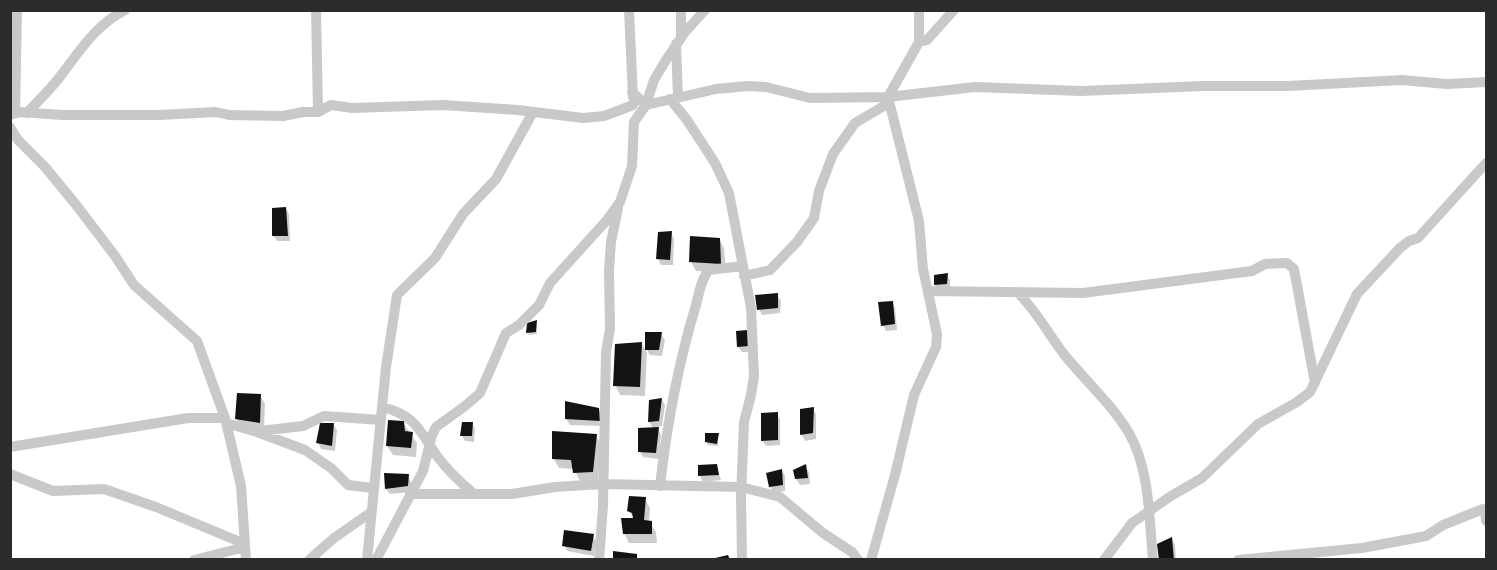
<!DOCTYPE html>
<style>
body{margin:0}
#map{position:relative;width:1497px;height:570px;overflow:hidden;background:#fff;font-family:"Source Sans 3",sans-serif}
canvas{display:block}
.frame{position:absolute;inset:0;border:12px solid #2c2c2c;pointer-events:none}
</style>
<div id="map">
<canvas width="1497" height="570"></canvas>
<div class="frame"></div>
</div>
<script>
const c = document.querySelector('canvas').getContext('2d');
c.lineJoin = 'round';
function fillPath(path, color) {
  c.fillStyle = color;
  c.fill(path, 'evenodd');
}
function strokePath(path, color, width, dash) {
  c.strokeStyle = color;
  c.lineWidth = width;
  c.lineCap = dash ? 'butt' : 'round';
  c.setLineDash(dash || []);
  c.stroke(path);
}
const shadow = new Path2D(`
 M286,208l3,6 1,27h-13l-4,-6z
 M671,233l3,6 -1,26h-12l-3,-6z
 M719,239l5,9 2,25 -30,-2 -5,-9z
 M947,275l3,5v10l-11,1 -4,-6z
 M777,295l4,6 -1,12 -18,2 -3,-6z
 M892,302l3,6 2,22 -11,1 -3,-6z
 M536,322l1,12 -8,1 -1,-3z
 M747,332l4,20h-9l-4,-5z
 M646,334h15l4,6 -3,16 -12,-1 -3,-5 -2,46 -25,-1 -5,-10 27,-41 5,9z
 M260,395l5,9 -1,27 -22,-3 -6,-9z
 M662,400l3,5 -3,21 -5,1 4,7 -2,25 -16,-2 -3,-6 13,-23 -4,-6 1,-21z
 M598,409l4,6 1,11 -33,-1 -4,-6z
 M813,409l3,5v25l-11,2 -3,-6 -1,-24z
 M777,414l3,5v26l-14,1 -4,-6z
 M389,422l14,1 14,20 -1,14 -23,-2 -6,-9z
 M472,423l3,6 -1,13 -9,-1 -3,-5z
 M333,424l4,6 -2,21 -14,-2 -3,-6z
 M718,434v12l-10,-1 -2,-3z
 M596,436l5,9 -3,36h-18l-6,-12 -15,-1 -5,-9z
 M716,465l5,15 -18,2 -3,-6 -1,-10z
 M805,466l4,6 1,12 -10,1 -4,-6z
 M782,470l3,6v15l-11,2 -4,-6z
 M408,476l3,6v10l-21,2 -4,-5z
 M645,499l5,9 -1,14 7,10 1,11h-28l-5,-10 10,-14 -5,-8z
 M593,536l3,6 -2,14 -27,-5 -3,-6z
 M1172,539l3,6 1,15h-16z`);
const building = new Path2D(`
 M286,207l2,29h-16v-28z
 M672,231l-2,29 -14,-1 2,-27z
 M690,236l30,2 1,26 -32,-2z
 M948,273l-1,11 -13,1v-10z
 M778,293v15l-21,2 -2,-15z
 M893,301l2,23 -14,2 -3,-24z
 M537,320l-1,12 -10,1 1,-10z
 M748,330l1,16 -12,1 -1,-16z
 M645,332h17l-3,18h-14z
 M642,342l-2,45 -27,-1 2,-42z
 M237,393l24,1 -1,29 -25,-4z
 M662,398l-3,23 -11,1 1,-22z
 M565,401l34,7 1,13 -35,-2z
 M814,407l-1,26 -13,2v-26z
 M778,412v28l-17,1v-28z
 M388,420l16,1 1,10 8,1 -2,16 -25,-2z
 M462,422h11l-1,14h-12z
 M320,423h14l-2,23 -16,-3z
 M659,427l-3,26 -18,-1v-24z
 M552,431l45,3 -4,38 -20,1 -2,-13 -19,-1z
 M705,433h14l-2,11 -12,-2z
 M717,464l2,11 -21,1v-11z
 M806,464l2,14 -13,1 -2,-9z
 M782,469l1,16 -14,2 -3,-14z
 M384,473l25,1 -1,12 -23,3z
 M629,496l17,1 -2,23 8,1v13h-29l-2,-16h12l-1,-5 -5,-2z
 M564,530l30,4 -3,17 -29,-5z
 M1172,537l2,23h-15l-2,-16z
 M613,551l24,3v6h-24z
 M728,555l2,5h-19v-1z`);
const minor = new Path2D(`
 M316,10l2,102
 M629,10l4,87
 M681,10v27
 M919,42l8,-2 27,-30
 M676,44l2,53
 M632,92l14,13 70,-16 32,-3 18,1 44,11 78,-1 87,-10 106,4 122,-5h85l114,-6 45,4 39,-2
 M670,99l17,21 28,43 14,30 22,115 3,68 -3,19 -7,27 -3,74 1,64
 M15,113l2,-103
 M27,113c12,-13 25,-25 35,-39 19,-25 34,-49 63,-64
 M10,115l10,-3 42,3h97l57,-3 13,3 54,1 20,-4h15l13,-7 21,3 91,-3 75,5 65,8 21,-2 29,-11
 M10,127l8,13 27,27 32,39 38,50 19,29 63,56 28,77 16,68 5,74
 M744,276l26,-6 27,-28 17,-24 5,-27 14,-37 22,-31 34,-20
 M929,291l154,2 169,-22 13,-7 22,-1 7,6 21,114
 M1017,292c21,20 32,44 50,66 21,25 45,47 62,75 21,37 20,85 24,127
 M383,407c33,9 36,23 54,49 10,14 23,26 36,37
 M226,423l31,9 48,18 26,18 17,17 25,3
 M260,431l43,-5 21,-10 57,4
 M10,447l178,-29h37
 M10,474l43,17 51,-2 52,18 89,37
 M660,486c7,-62 18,-122 36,-181 3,-11 5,-26 13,-35l34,-4
 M410,494h102l43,-7 48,-3 138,3 39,10 43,36 29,19 6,8
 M194,560l51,-13
 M309,560l25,-22 36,-25
 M367,560l19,-193 11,-72 38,-37 28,-44 33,-35 37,-67
 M376,560l47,-89 9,-36 4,-8 29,-21 15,-13 26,-60 13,-8 20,-20 11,-22 57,-63 13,-18 12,-36 2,-44 12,-17 8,-25 12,-20 19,-28 20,-22
 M599,560l4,-54 3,-154 4,-23 -1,-59 2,-28 7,-34
 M871,560l24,-85 19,-80 22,-48 1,-13 -14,-65 -4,-48 -31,-124 31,-55v-32
 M1104,560l28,-37 39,-27 31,-18 56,-54 39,-22 13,-10 47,-98 43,-46 9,-7 9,-3 68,-75
 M1238,560l124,-12 64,-12 17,-11 40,-16 2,2 1,10`);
fillPath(shadow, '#0003');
fillPath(building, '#131313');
strokePath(minor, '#c9c9c9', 10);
</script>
